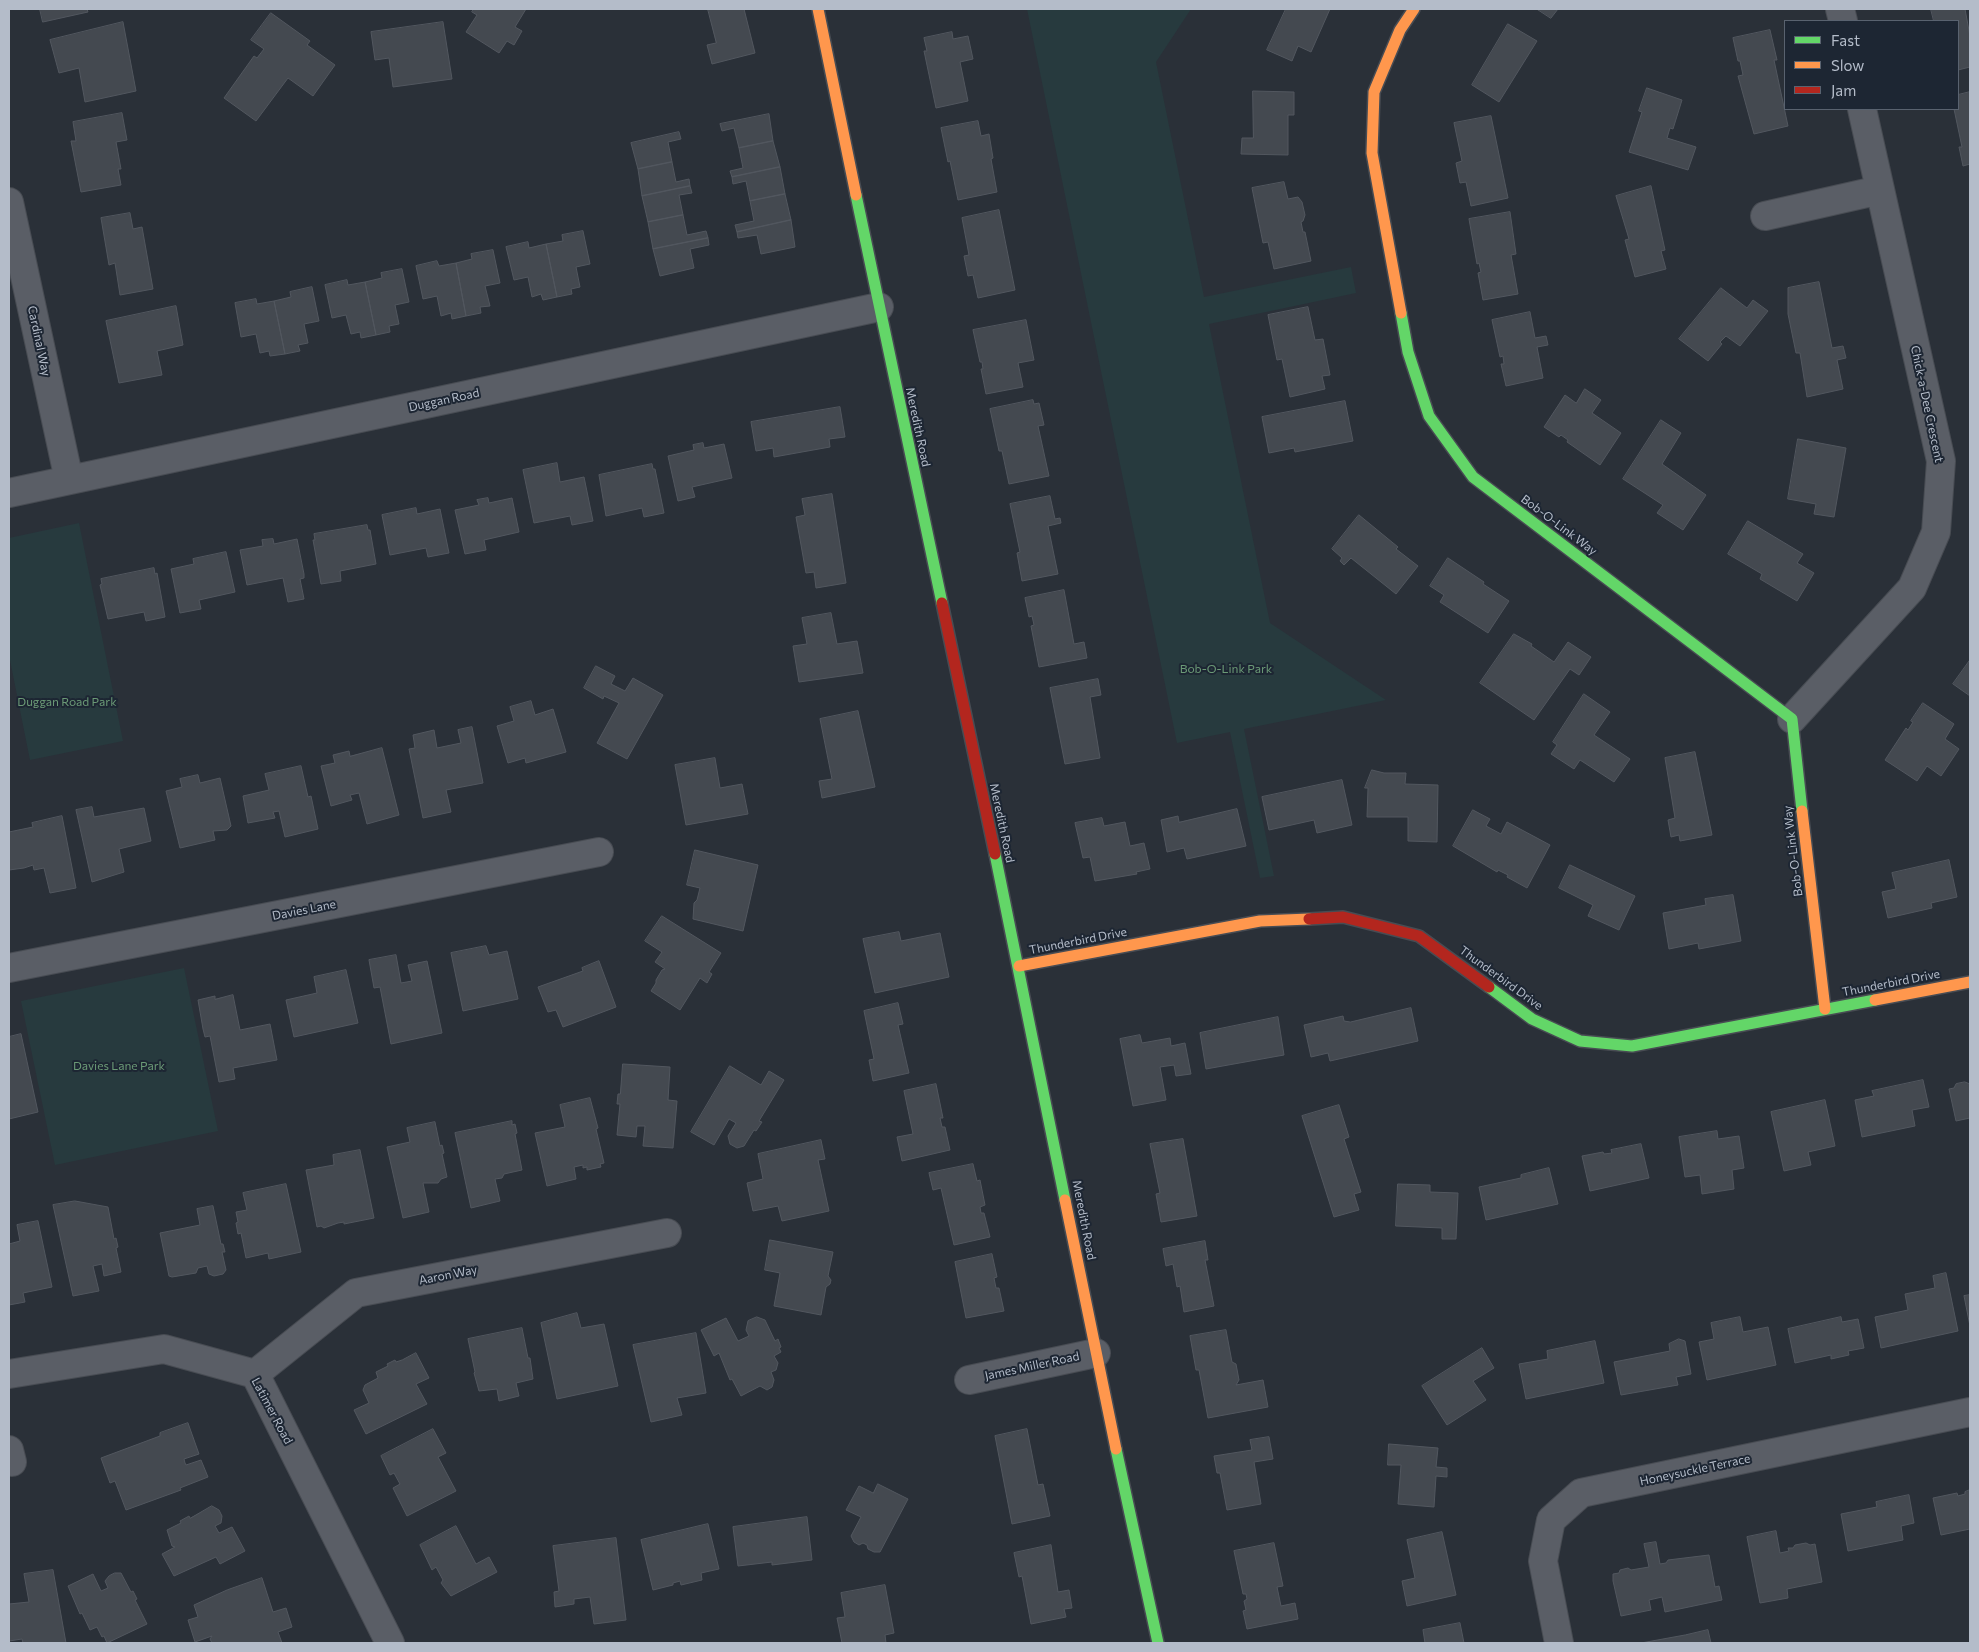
<!DOCTYPE html>
<style>
body{margin:0}
#map{position:relative;width:1979px;height:1652px;overflow:hidden;background:#2a3038;font-family:Commissioner,sans-serif}
canvas{display:block}
.frame{position:absolute;inset:0;border:10px solid #b4bcc9;pointer-events:none}
.legend{position:absolute;left:1784px;top:20px;width:175px;height:90px;box-sizing:border-box;background:#1d2633;border:1px solid #59626f;margin:0;padding:6px 9px;list-style:none;font-size:15px;color:#b4bcc9}
.legend li{display:flex;align-items:center;gap:10px;height:25px}
.legend b{width:25px;border:1px solid #59626f}
</style>
<div id="map">
<canvas width="1979" height="1652"></canvas>
<div class="frame"></div>
<ul class="legend">
<li><b style="height:6px;background:#63d668"></b>Fast</li>
<li><b style="height:6px;background:#ff974d"></b>Slow</li>
<li><b style="height:6px;background:#b3261e"></b>Jam</li>
</ul>
</div>
<script>
const c = document.querySelector('canvas').getContext('2d');
c.lineJoin = 'round';
function fillPath(path, color) {
  c.fillStyle = color;
  c.fill(path, 'evenodd');
}
function strokePath(path, color, width, dash) {
  c.strokeStyle = color;
  c.lineWidth = width;
  c.lineCap = dash ? 'butt' : 'round';
  c.setLineDash(dash || []);
  c.stroke(path);
}
function drawText(font, color, halo, rows, align = 'center') {
  c.font = font + ' Commissioner,sans-serif';
  c.lineWidth = 4;
  c.setLineDash([]);
  c.textBaseline = 'middle';
  c.strokeStyle = halo;
  c.fillStyle = color;
  for (const [text, x, y, turn = 0] of rows) {
    c.save();
    c.translate(x, y);
    c.rotate((+turn || 0) * Math.PI / 180);
    c.textAlign = isNaN(turn) ? turn : align;
    if (halo) c.strokeText(text, 0, 0);
    c.fillText(text, 0, 0);
    c.restore();
  }
}
const green = new Path2D(`
 M1027,9h164l-35,53 48,235 147,-30 5,26 -147,31 61,299 116,77 -142,29 30,147 -14,2 -30,-146 -53,11z
 M79,523l44,218 -93,19 -21,-105v-117z
 M184,968l34,163 -163,34 -34,-164z`);
const building = new Path2D(`
 M40,9h47l1,3 -45,10z
 M474,9h52l-11,18 7,4 -8,14 -7,-4 -8,12 -33,-21 11,-17 -5,-3z
 M708,9h36l11,44 -43,11 -5,-19 9,-2z
 M1286,9h44l-19,43 -13,-6 -6,15 -25,-11z
 M1537,9h21l-7,9z
 M1931,9h34l5,27v31l-12,3v-49h-24z
 M271,13l39,28 -3,4 28,20 -22,31 -25,-18 -32,43 -32,-23 30,-42 3,2 7,-9 -13,-9z
 M123,22l13,69 -51,11 -6,-34 -20,5 -9,-33z
 M443,22l9,57 -59,8 -4,-29 -14,2 -4,-28z
 M1508,24l29,17 -38,61 -27,-17z
 M1770,30l7,30h-3l14,66 -34,8 -16,-58 5,-1 -3,-14h-2l-5,-23z
 M952,32l1,7 15,-3 5,23 -13,3 8,39 -32,7 -12,-57h3l-3,-13z
 M1647,88l35,12 -9,29 -3,-1 -3,10 29,9 -8,23 -59,-18 13,-40 -3,-1z
 M1253,91l41,1v23h-6v40l-47,-1 1,-16h11z
 M1970,92v72l-7,2 -4,-19h3l-8,-38h4v-14z
 M122,113l5,27 -11,2 5,27h-3l3,16 -40,7 -10,-51h5l-3,-19z
 M769,114l4,27 -34,7 -5,-20 -12,3 -2,-7z
 M1491,116l17,82 -37,8 -5,-24 -6,1 -4,-20 6,-2 -8,-38z
 M978,121l3,15 8,-2 4,24 -2,1 6,33 -39,8 -8,-39 -2,1 -7,-34z
 M679,132l2,7 -13,3 4,20 -34,7 -7,-26z
 M773,141l7,26 -48,10 -2,-6 13,-3 -4,-20z
 M672,162l4,20 13,-3 1,7 -48,10 -4,-27z
 M780,167l5,27 -35,7 -4,-20 -13,3 -1,-7z
 M1284,182l4,17 10,-2 4,5 3,13 -2,6 -2,1 2,10h2l6,29 -37,8 -6,-27 -5,1 -11,-55z
 M690,186l2,7 -13,2 4,20 -35,7 -6,-26z
 M1651,186l14,64 -4,1 5,18 -31,8 -10,-37 4,-1 -13,-43z
 M785,194l6,26 -54,12 -2,-7 19,-4 -4,-20z
 M999,210l16,80 -37,8 -5,-23 -5,1 -4,-20 5,-1 -7,-37z
 M1510,212l6,42 -5,1 7,39 -35,6 -5,-27 3,-1 -2,-9 -2,1 -8,-45z
 M130,213l3,16 9,-2 11,62 -33,6 -5,-32 -6,2 -8,-47z
 M683,215l4,20 19,-4 2,7 -55,11 -5,-27z
 M791,220l4,27 -34,7 -4,-19 -19,3 -1,-6z
 M583,231l7,33 -14,3 4,20 -9,2 1,5 -15,3 -11,-53 17,-3 -1,-6z
 M708,238l1,7 -19,4 4,19 -34,8 -7,-27z
 M528,242l1,6 17,-4 11,53 -14,3 -2,-6 -9,3 -4,-20 -14,3 -8,-33z
 M493,250l7,33 -15,3 5,20 -10,1 1,6 -15,3 -10,-53 16,-4 -1,-5z
 M437,261l2,5 17,-3 10,53 -14,3 -1,-6 -10,3 -4,-20 -14,3 -7,-33z
 M402,269l7,33 -14,3 4,19 -10,2 1,6 -14,3 -11,-53 17,-4 -1,-5z
 M347,280l1,5 17,-3 11,53 -15,3 -1,-6 -9,2 -5,-19 -14,3 -7,-33z
 M1819,282l13,66 11,-2 3,12 -9,2 6,29 -36,8 -7,-44h-4l-8,-39v-26z
 M312,287l7,34 -15,3 4,19 -10,2 2,6 -15,3 -11,-53 17,-4 -1,-5z
 M1721,288l26,20 6,-8 15,11 -28,35 -14,-10 -6,6 2,2 -14,17 -29,-22z
 M256,299l1,5 17,-3 11,53 -15,2 -1,-5 -9,2 -4,-19 -15,3 -6,-34z
 M176,306l7,39 -26,6 5,24 -43,8 -13,-62z
 M1308,307l7,33 8,-1 7,36 -8,1 3,13 -35,8 -8,-38 -5,1 -9,-45z
 M1530,312l5,26 11,-2 2,9 -11,2 6,31 -37,8 -5,-22h3l-1,-8 -3,1 -8,-37z
 M1026,320l8,40 -16,3 5,24 -37,7 -5,-25h2l-1,-7h-2l-7,-32z
 M1585,389l16,11 -9,13 29,20 -21,32 -33,-23 1,-2 -7,-5 -2,2 -15,-10 21,-32 11,8z
 M1033,400l1,4 5,-1 5,22 -6,1 11,50 -40,8 -7,-33h-3l-9,-42z
 M1345,401l8,40 -58,11 -1,-4 -25,5 -7,-36z
 M840,407l5,30 -16,2 1,8 -56,10 -1,-9 -17,3 -5,-29z
 M1661,420l20,13 -19,31 44,31 -23,35 -26,-17 6,-8 -40,-26z
 M1798,439l48,9 -12,69 -20,-3 2,-10 -28,-5z
 M703,443l1,5 20,-4 8,34 -40,9 3,10 -17,4 -10,-45 26,-6 -1,-5z
 M557,463l3,19 24,-5 9,44 -21,4 -2,-9 -36,7 -11,-53z
 M652,464l1,5h2l9,44 -20,4 -2,-9 -36,8 -7,-41z
 M832,494l14,89 -30,5 -2,-16 -8,1 -10,-56 9,-2 -3,-16z
 M1050,496l5,23 5,-1 1,5 -13,3 10,48 -36,7 -5,-28 3,-1 -10,-48z
 M488,498l1,5 23,-5 7,34 -35,8 2,10 -21,4 -10,-44 24,-5 -2,-5z
 M416,508l1,6 23,-5 9,44 -21,4 -2,-9 -36,7 -8,-40z
 M1359,515l39,32 -2,2 22,17 -22,28 -45,-36 -7,7 -4,-4 2,-3 -10,-9z
 M1748,521l55,33 -6,9 17,10 -17,28 -37,-22 2,-5 -34,-20z
 M367,525l1,5h2l6,34 -36,7 1,10 -20,3 -8,-44h2l-1,-6z
 M273,539l1,5 23,-5 7,35v4l-4,1 4,20 -16,3 -5,-24 -36,7 -7,-35 23,-4 -1,-6z
 M226,552l9,40 -36,8 2,9 -21,4 -9,-44 23,-5 -1,-5z
 M1448,558l36,24 -1,2 26,17 -21,32 -48,-31 4,-7 -14,-9z
 M154,568l1,6 2,-1 8,44 -19,4 -2,-9 -36,7 -8,-34 2,-1 -1,-5z
 M1064,590l10,54 10,-2 3,16 -48,9 -8,-41 3,-1 -2,-9 -3,1 -4,-19z
 M831,613l6,31 20,-3 6,32 -64,9 -6,-36 14,-2 -5,-26z
 M1514,634l18,10 -1,2 23,16 14,-20 23,15 -12,18 -9,-6 -36,51 -54,-37z
 M1970,660v36l-17,-12z
 M596,666l19,10 -4,8 14,7 8,-13 30,17 -36,64 -30,-16 22,-40 -15,-7 -1,3 -19,-11z
 M1098,679l3,16 -11,2 10,61 -35,6 -15,-76z
 M1584,694l26,18 -16,23 36,24 -16,23 -34,-22 -6,9 -23,-15 6,-9 -4,-3z
 M531,701l4,14 18,-6 13,43 -40,11 -1,-5 -17,5 -11,-37 17,-5 -4,-14z
 M1923,703l31,21 -9,15 14,10 -18,27 -14,-10 -10,15 -32,-21 21,-32 2,2 5,-8 -2,-1z
 M858,711l17,76 -53,11 -3,-17 13,-2 -12,-60z
 M472,727l11,56 -37,7 5,22 -28,6 -14,-69 6,-1 -2,-13 21,-5 3,18 24,-5 -3,-13z
 M382,748l17,67 -32,9 -8,-31 -9,2 2,5 -21,6 -10,-40 14,-3 -2,-8 16,-4 1,5z
 M1695,752l17,83 -32,6 -1,-6 -8,2 -3,-17 7,-2 -10,-60z
 M715,758l5,30 22,-4 6,30 -62,11 -11,-60z
 M301,766l7,31 3,-1 7,33 -33,8 -6,-26 -6,1 2,6 -27,5 -5,-27 26,-6 -4,-16z
 M1372,770l12,3h22l-1,11 33,1 -1,57 -29,-1v-24h-41l1,-29h-3z
 M198,775l2,8 20,-5 11,48 -4,4 -14,1 2,9 -35,8 -14,-57 16,-4 -2,-8z
 M1342,780l10,45 -35,8 -3,-13 -45,10 -7,-33z
 M92,807l2,10 50,-9 7,33 -32,8 5,23 -32,10 -16,-72z
 M1237,809l9,37 -59,13 -3,-11 -17,4 -6,-32 17,-4 1,6z
 M1473,810l17,9 -4,7 15,8 6,-12 43,23 -23,43 -20,-11 1,-2 -10,-5 -1,2 -44,-26z
 M62,816l14,72 -26,5 -6,-25 -10,2 -1,-5 -9,3 -15,2v-38l24,-5 -1,-4z
 M1102,818l2,8 21,-4 5,24 14,-3 6,26 -14,3 1,2 -42,7 -5,-24 -7,1 -8,-35z
 M695,850l63,15 -15,66 -50,-12 1,-16 3,-3 3,-12 -13,-3z
 M1949,860l8,37 -26,6 1,5 -44,10 -6,-26 14,-3 -4,-16z
 M1570,865l65,31 -16,34 -31,-14 5,-11 -34,-17z
 M1733,895l8,46 -42,8 -1,-6 -29,6 -6,-36 43,-8 -1,-6z
 M662,916l59,37 -12,19 3,2 -5,9 -7,-5 -20,32 -29,-19 5,-8v-3l6,-10 3,-1 -10,-7 7,-10 -17,-11z
 M899,932l2,9 39,-8 9,44 -74,16 -12,-54z
 M486,946l3,9 18,-4 11,48 -55,12 -12,-58z
 M396,955l5,28 11,-2 -4,-16 19,-4 15,72 -51,11 -11,-57 -6,1 -5,-28z
 M599,961l17,46 -53,20 -7,-17 -8,2 -10,-25 45,-16 -1,-3z
 M346,970l12,53 -64,14 -8,-37 31,-7 -3,-16z
 M233,995l7,35 30,-6 7,36 -44,8 2,11 -16,3 -9,-46 -5,1 -2,-8 -5,-29 17,-4v3z
 M898,1003l5,21 -5,1 11,48 -36,8 -4,-21 5,-1 -10,-48z
 M1411,1008l7,33 -88,20 -2,-8 -17,4 -7,-32 39,-9 1,5 6,1z
 M1278,1017l6,38 -78,14 -6,-36z
 M21,1034l17,78 -29,7v-82z
 M1140,1035l2,8 28,-5 1,8 14,-3 6,31 -15,2 -2,-11 -14,2 6,33 -33,6 -13,-67z
 M623,1064l47,3 -2,33 9,1 -4,47 -30,-2 2,-20h-8l-1,11 -19,-2 3,-31h-3l1,-10h2z
 M730,1066l31,19 8,-14 15,9 -25,41 3,1 -6,9 -2,-1 -10,16 -7,2 -7,-4 -2,-8 8,-13 -7,-4 -15,26 -23,-13z
 M1923,1080l6,27 -17,3 3,16 -53,11 -7,-37 19,-4 -2,-5z
 M1965,1082l5,2v34l-14,3 -7,-32 5,-1 2,-4z
 M936,1084l7,34h-3l2,9h3l5,23 -48,11 -5,-24 16,-3 -9,-43z
 M590,1098l8,30 -2,1 8,34 -4,1 1,3 -14,3v-3l-4,1v-3l-9,2 2,12 -29,7 -12,-53 30,-6 -5,-22z
 M1825,1100l10,46 -27,6 3,13 -27,6 -13,-59z
 M1339,1105l10,32 -5,2 17,53 -7,2 5,16 -25,7 -32,-101z
 M512,1121v4l3,-1 2,9 -2,1 7,36 -18,4 -2,4 -7,1 5,22 -29,7 -16,-75z
 M435,1122l5,24 2,-1 2,8 -2,1 5,23 -6,2 -3,4h-15l6,29 -26,6 -16,-71 23,-5 -3,-14z
 M1717,1131l1,8 21,-3 5,32 -12,2 2,19 -32,5 -2,-19 -15,2 -6,-40z
 M1183,1139l14,77 -36,6 -5,-28 4,-1 -10,-49z
 M821,1140l4,19 -7,1 11,51 -47,10 -4,-15 -25,5 -6,-28 16,-4 -5,-25z
 M1641,1144l8,34 -59,13 -8,-35 21,-4 1,2 8,-1 -1,-3z
 M360,1150l14,68 -30,6v-2l-6,1 -14,5 -3,-2 -4,1 -11,-57 28,-5 -1,-10z
 M973,1164l4,17 3,-1 5,25 -5,2 1,6h3l6,24 -36,8 -13,-57 -8,2 -4,-17z
 M1549,1168l9,36 -72,16 -7,-33 42,-9v-3z
 M286,1184l15,68 -32,7 -1,-6 -22,5 -5,-25 -3,1 -2,-11 2,-1 -2,-10 11,-2 -4,-17z
 M1398,1184l32,1v7l28,1 -2,46h-14v-11l-46,-2z
 M75,1201l33,6 6,32 2,-1 2,9 -2,1 5,24 -17,4 -2,-12 -9,2 6,25 -26,5 -20,-91z
 M213,1206l8,38h2l2,8h-3l4,18 -3,4 -9,2 -5,-2 -2,-8 -9,2 -2,5 -24,4 -3,-1 -9,-43 40,-8 -3,-16z
 M38,1221l14,66 -29,6 2,9 -16,3v-61l11,-3 -3,-16z
 M770,1240l63,12 -5,24 3,4 -1,4 -4,3 -5,28 -47,-9 6,-33 -15,-3z
 M1205,1241l3,19h-3l9,46 -30,6 -4,-26 -3,1 -4,-23 -7,2 -3,-17z
 M992,1254l5,23 -3,1 2,10h3l5,23 -38,7 -11,-56z
 M1946,1273l12,58 -77,17 -6,-31 33,-7 -3,-16 30,-6 -2,-12z
 M1970,1295v31l-6,-30z
 M577,1313l4,15 23,-4 14,62 -61,13 -16,-76z
 M757,1317l8,3 10,21 3,-2 3,8 -2,1 2,4 -7,4 4,7 -2,7 -5,2 3,8 -2,7 -5,3 -7,-4 -19,10 -9,-17 -2,1 -11,-27 -5,3 -13,-26 25,-12 12,23 11,-5 -3,-6 2,-9z
 M1740,1317l3,15 25,-5 8,38 -69,15 -8,-38 15,-3 -3,-16z
 M1841,1317l1,5 16,-3 6,29 -16,3 1,4 -18,4v-4l-36,8 -7,-34z
 M522,1328l6,30h2l3,21 -17,4 3,13 -20,5 -2,-12 -18,2 -5,-18 1,-1 -7,-33z
 M1226,1330l6,32 4,2 3,16 -3,5 27,-5 5,27 -60,11 -9,-48h-3l-6,-34z
 M696,1333l10,60 -29,5 5,17 -31,7 -18,-77z
 M1679,1339l6,2 6,33 -15,3 2,8 -57,10 -7,-33 56,-11 -1,-7z
 M1595,1341l9,42 -78,16 -7,-35 29,-5 -1,-8z
 M1482,1348l12,20 -21,13 13,19 -39,25 -25,-39z
 M416,1353l13,25 -13,6 11,20 -61,30 -12,-24 15,-7 -6,-13 2,-5 13,-7 -2,-6 12,-6 -1,-2 8,-4 1,2 6,-2z
 M188,1423l11,31 -15,5 1,4 1,2 15,-5 7,17 -28,11 1,2 -55,20 -11,-29 -5,2 -9,-25 59,-22v-3z
 M433,1429l13,24 -8,4 18,34 -49,25 -14,-28 7,-4 -6,-11 -4,2 -9,-19z
 M1027,1429l11,56 5,-1 7,32 -38,8 -17,-88z
 M1269,1437l4,22 -19,3 7,42 -34,6 -7,-37h-3l-3,-17 38,-6 -2,-10z
 M1389,1444l49,4 -2,19 11,1v9l-11,-1 -2,31 -36,-3 3,-39h-13z
 M878,1484l30,15 -28,53h-6l-6,-3 -1,-4 -4,-2 -4,2 -5,-3 -3,-6 10,-19 -15,-7 13,-24 14,7z
 M1970,1490v39l-29,6 -8,-37 24,-5 1,3 7,-2v-2z
 M1909,1495l5,28 -13,3 2,14 -55,11 -7,-37 36,-7 -1,-5z
 M212,1506l7,4 3,6 -1,7 -6,3 4,7 13,-6 13,24 -25,13 -4,-7 -42,19 -12,-22 13,-7 -3,-1 -5,-16 14,-7 -1,-2 9,-5 1,2z
 M807,1517l5,43 -40,5v-3l-34,4 -5,-39z
 M708,1524l11,45 -18,4 1,7 -21,5 -1,-4 -7,2v2l-20,5 -12,-50z
 M456,1526l20,38 13,-7 8,15 -46,24 -10,-13 2,-3 -7,-13 -4,3 -12,-25z
 M1776,1531l4,22 9,-2 -1,-3h5l2,-3 11,-2 4,2 5,-1 7,38 -35,7 1,9 -28,5 -13,-66z
 M1442,1532l14,63 -49,11 -5,-25 13,-3 -8,-38z
 M616,1538l10,82 -32,4 -4,-27 -16,2v5l-19,3 -1,-15 5,-1 -6,-45z
 M1656,1542l4,22 6,-1 2,-3 41,-5 6,32 4,-1 3,14 -57,12 -3,-15 -13,3 2,10 -30,6 -8,-35v-7l6,-1 1,-3 8,-2 3,2 18,-3 -5,-23z
 M1274,1543l9,43 -6,1 4,19 14,-3 3,16 -51,10 -4,-18 3,-1 -2,-9 3,-2 -1,-5h-3l-9,-43z
 M1051,1545l7,47 11,-2 3,18 -8,1 2,8 -35,7 -9,-48 -3,1 -5,-24z
 M53,1570l13,73h-43l-1,-4 -13,2v-37l20,-2 -5,-28z
 M115,1573h6l10,19 2,-1 4,8 -2,1 12,24 -40,19 -3,-7 -2,1 -5,-10 -7,3 -8,-17 -2,1 -12,-28 25,-12 8,17 7,-3 -3,-7 4,-5z
 M262,1578l11,34 13,-4 6,19 -14,5 4,11h-70l-2,-4 2,-3 -17,6 -7,-22 10,-3 -4,-12 33,-15z
 M885,1585l9,48 -9,2 1,8h-44l-5,-25 8,-1 -4,-24z
 M1460,1623l4,20h-39l-2,-13z
 M1708,1630l3,13h-70l44,-8z`);
const street = new Path2D(`
 M1840,9l3,12
 M9,202l60,278
 M1765,216l115,-26
 M9,493l870,-186
 M1792,719l120,-131 24,-56 5,-71 -79,-352
 M9,968l590,-116
 M9,1374l155,-25 91,25 135,269
 M255,1374l101,-81 311,-60
 M969,1380l127,-27
 M9,1450l3,12
 M1559,1643l-16,-82 8,-41 30,-27 389,-81`);
const fast = new Path2D(`
 M856,195l86,408
 M1401,313l7,39 21,64 44,61 319,242 10,92
 M995,854l70,346
 M1489,987l43,32 48,22 52,5 243,-46
 M1116,1449l42,194`);
const slow = new Path2D(`
 M818,9l38,186
 M1401,313l-29,-160 2,-61 26,-62 14,-21
 M1802,811l23,198
 M1019,966l241,-45 49,-2
 M1875,1000l95,-18
 M1065,1200l51,249`);
const jam = new Path2D(`
 M942,603l53,251
 M1309,919l34,-2 76,19 70,51`);
const streetNames = [
 ["Cardinal Way",39,341,78],
 ["Duggan Road",444,400,-12],
 ["Chick-a-Dee Crescent",1927,404,78],
 ["Meredith Road",918,427,78],
 ["Bob-O-Link Way",1559,525,37],
 ["Meredith Road",1002,823,78],
 ["Bob-O-Link Way",1793,851,-97],
 ["Davies Lane",304,910,-11],
 ["Thunderbird Drive",1078,941,-11],
 ["Thunderbird Drive",1501,978,36],
 ["Thunderbird Drive",1891,983,-11],
 ["Meredith Road",1084,1220,79],
 ["Aaron Way",448,1275,-11],
 ["James Miller Road",1032,1366,-12],
 ["Latimer Road",272,1411,62],
 ["Honeysuckle Terrace",1695,1470,-12]
];
const parkNames = [
 ["Bob-O-Link Park",1226,669],
 ["Duggan Road Park",67,702],
 ["Davies Lane Park",119,1066]
];
fillPath(green, '#273a3e');
fillPath(building, '#444950');
strokePath(building, '#52575f', 1);
strokePath(street, '#484c53', 30);
strokePath(fast, '#484c53', 14);
strokePath(slow, '#484c53', 14);
strokePath(jam, '#484c53', 14);
strokePath(street, '#5a5e66', 28);
strokePath(fast, '#63d668', 11);
strokePath(slow, '#ff974d', 11);
strokePath(jam, '#b3261e', 11);
drawText('12px', '#b4bcc9', '#1d2633', streetNames);
drawText('12px', '#6b9a76', '#1d2633', parkNames);
</script>
